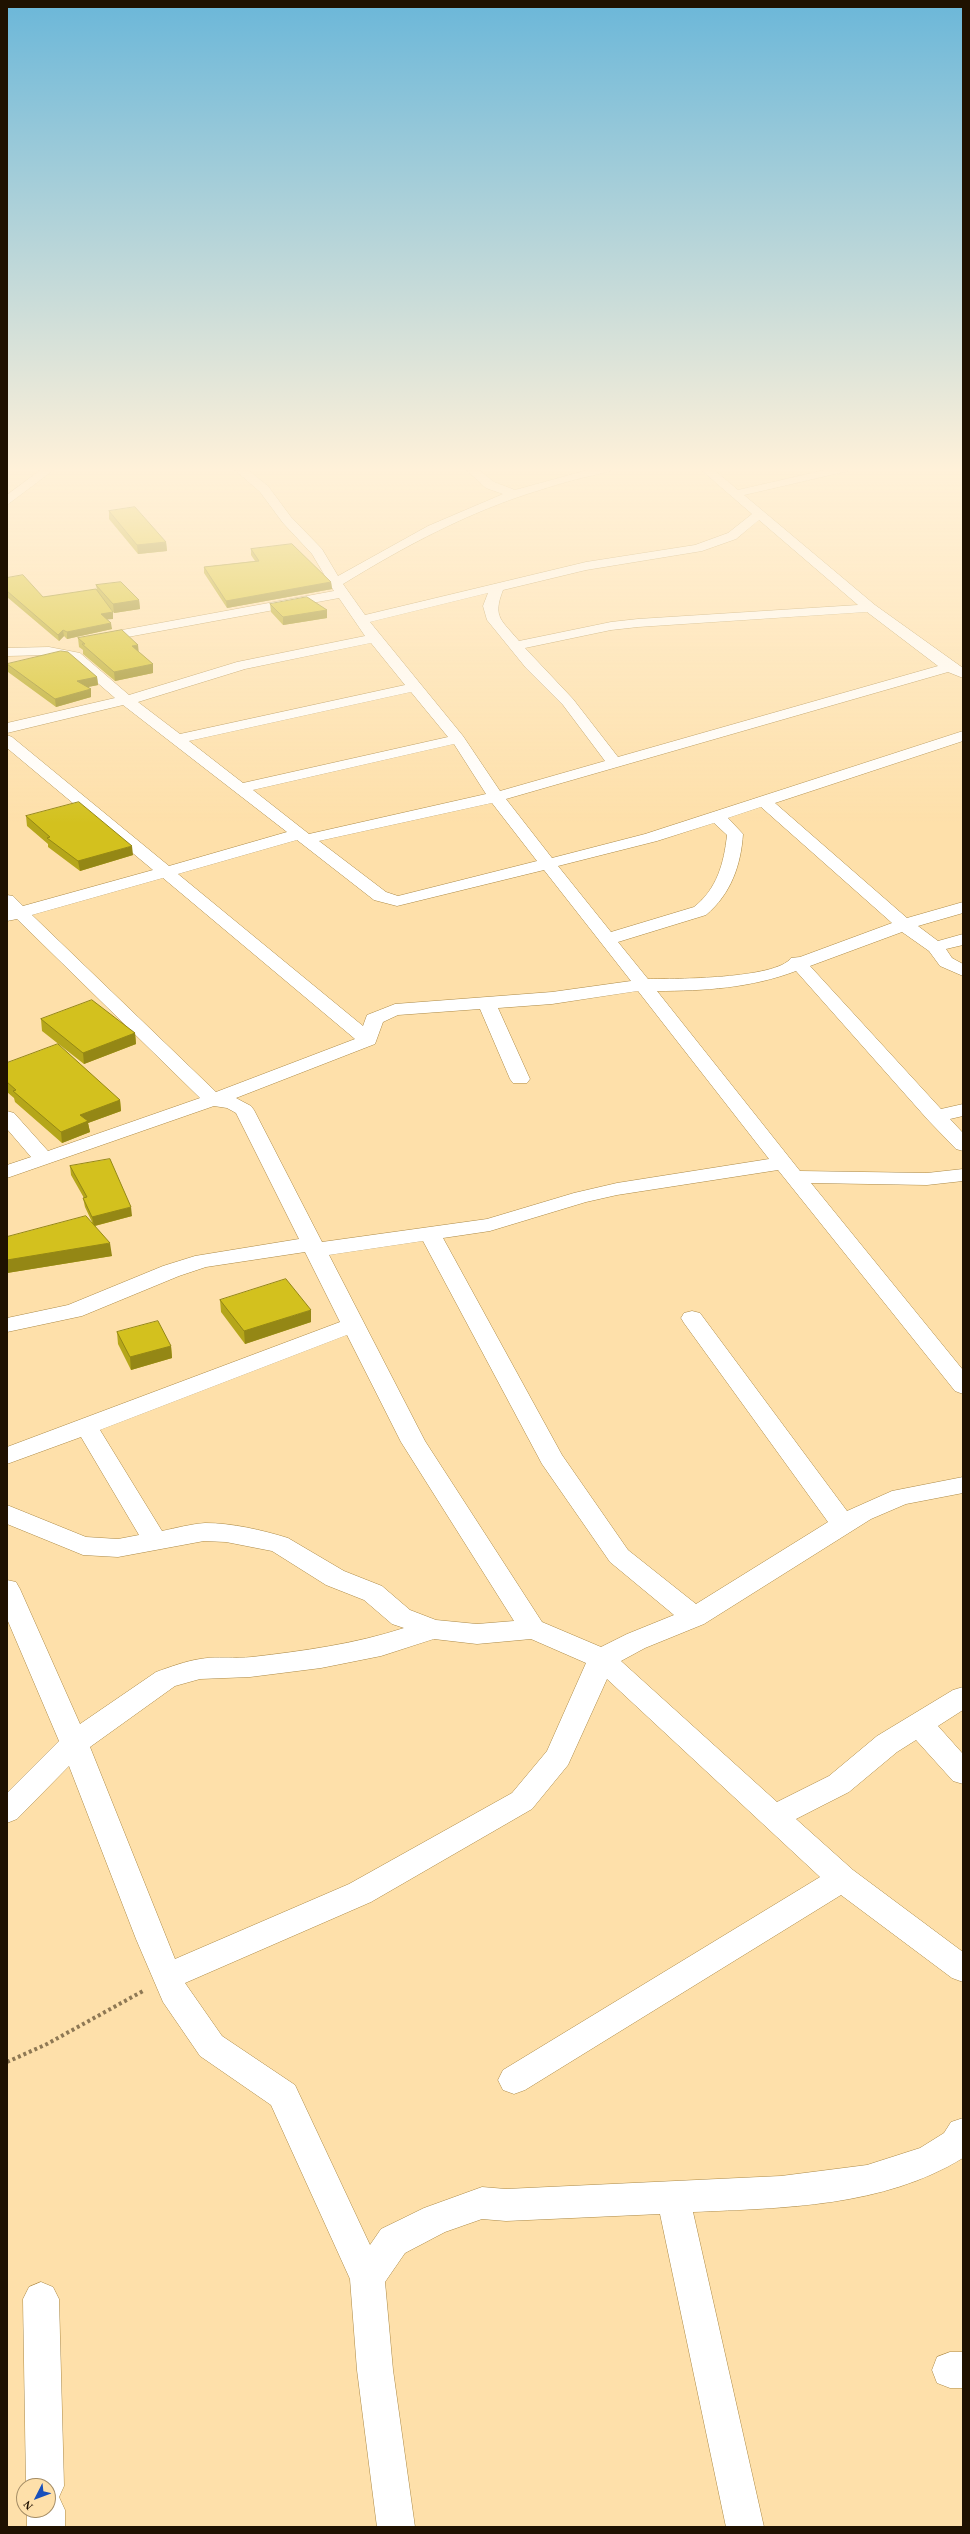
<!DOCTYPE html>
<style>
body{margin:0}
#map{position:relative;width:970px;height:2534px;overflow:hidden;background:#fee0aa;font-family:"Times New Roman",serif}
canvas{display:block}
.frame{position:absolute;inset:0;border:8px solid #1f1100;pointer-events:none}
.north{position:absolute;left:16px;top:2478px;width:40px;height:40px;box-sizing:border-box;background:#fee0aa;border:1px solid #a58d66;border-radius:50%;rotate:228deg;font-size:11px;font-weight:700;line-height:16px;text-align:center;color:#1f1100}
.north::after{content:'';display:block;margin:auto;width:14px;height:18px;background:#1950bc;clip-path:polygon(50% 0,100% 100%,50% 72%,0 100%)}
</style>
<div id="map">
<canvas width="970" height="2534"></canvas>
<div class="frame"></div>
<div class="north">N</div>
</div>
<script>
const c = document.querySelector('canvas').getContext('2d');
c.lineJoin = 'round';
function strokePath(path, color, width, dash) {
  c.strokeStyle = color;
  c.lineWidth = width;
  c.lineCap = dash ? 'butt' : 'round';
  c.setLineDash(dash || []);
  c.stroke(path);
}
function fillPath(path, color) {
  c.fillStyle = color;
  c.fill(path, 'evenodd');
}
const path = new Path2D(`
 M7,2062l40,-18 96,-53`);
const minor = new Path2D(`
 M42,469h13l-48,36v-10z
 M234,469h13l21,17 23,31 31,32 16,27 90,-50 75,-32 -17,-6 -21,-19h13l16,13 21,8 76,-21h21l-2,2c-23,6 -47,11 -70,19 -70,21 -135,56 -197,94l22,31 221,-53 109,-17 33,-12 24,-19 -52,-45h13l25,21 91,-21h21l-2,2 -104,24 131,110 88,63v10l-15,-6 -442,127 46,59 93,-24 318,-103v10l-188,62 132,115 56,-16v11l-45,13 20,15 25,-7v11l-17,4 6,9 11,6v12l-23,-10 -11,-15 -27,-19 -92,34 131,143 22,-5v12l-13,3 13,14v18l-7,-2 -28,-29 -132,-149c-45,17 -92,20 -139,20l143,180 127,2 36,-4v12l-36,4 -116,-2 152,187v24l-8,-3 -177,-221 -161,25 -31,7 -96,29 -47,7 119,217 66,95 68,54 132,-82 -144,-199 -3,-5 3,-5 8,-2 8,2 147,198 45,-20 71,-14v16l-57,11 -35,15 -167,105 -59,24 -24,13 156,141 52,-26 48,-40 76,-46 10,-3v23l-25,16 25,28v30l-10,-3 -37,-41 -19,12 -48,40 -53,27 57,51 110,82v30l-11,-4 -111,-83 -316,195 -11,4 -11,-4 -5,-10 5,-10 317,-193 -213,-198 -39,86 -36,44 -161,93 -186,81 37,53 73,49 75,160 11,-16 43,-21 58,-21 24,2 275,-13 86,-11 53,-17 24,-15 7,-11 12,-4v40c-80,49 -179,50 -270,54l71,315h-38l-66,-313 -154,7 -24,-2 -37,13 -40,21 -20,29 8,88 22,157h-38l-20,-157 -7,-91 -79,-174 -71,-49 -37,-54 -27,-63 -67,-173 -52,53 -10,4v-30l52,-52 -52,-122v-39l9,2 4,7 60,135 76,-52c14,-5 30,-11 44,-13 17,-3 35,0 52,-2 51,-6 103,-13 152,-29l-12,-4 -28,-24 -38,-15 -54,-34 -46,-9 -22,-1 -86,16 -35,-2 -76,-31v-19l79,32 32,2 21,-4 -58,-98 -74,27v-17l333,-125 -35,-70 -99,15 -27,9 -97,40 -75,16v-14l61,-13 95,-39 32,-10 104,-17 -63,-126 -9,-5 -13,-2 -207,72v-13l24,-8 -24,-28v-18l7,2 34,38 152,-53 -183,-179 -10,2v-26l6,1 10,10 130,-36 -146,-122v-13l5,2 157,129 118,-34 -164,-127 -116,28v-10l108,-25 -45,-39 -21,-4 -42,1v-8l42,-1 31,6 49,42 108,-33 128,-26 -26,-38 -244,45 -5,-1 -2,-3 2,-3 5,-1 239,-44 -22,-37 -29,-31 -23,-31zM759,520l99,85 -220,14 -27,3 -92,19c-17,-21 -27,-23 -16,-51l83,-20 116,-19 34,-12zM488,593l-5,13 4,14 39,48 37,37 42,56 -105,30 -37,-55 -93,-114zM867,612l71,54 -320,91 -45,-58 -48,-51 86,-18 27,-3zM371,643l34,42 -225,49 -42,-32 107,-33zM411,692l37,45 -205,46 -54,-42zM454,744l32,50 -177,40 -56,-44zM492,803l45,58 -139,35 -12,-4 -67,-51zM761,807l131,116 -92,34 -9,1c-15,21 -117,21 -143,21l-30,-37 88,-27c25,-21 35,-50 37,-81l-15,-16zM714,823l13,12c-3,28 -10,54 -33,72l-83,25 -53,-66 99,-25zM297,840l77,60 23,6 147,-36 87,111 -79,11 -157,12 -28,11 -4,11 -185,-152zM163,878l192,161 -139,53 -184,-177zM638,991l131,168 -152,24 -43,10 -87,26 -165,23 -68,-132 -3,-4 -15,-8 139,-54 8,-22 15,-7 82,-6 30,70 3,4h14l3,-4 -32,-71 54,-4zM423,1241l119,223 68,98 64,53 -47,19 -26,13 -59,-25 -117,-181 -96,-186zM347,1335l54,107 113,179 -37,3 -41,-4 -26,-10 -28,-24 -38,-15 -56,-33c-26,-8 -56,-15 -83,-15 -14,1 -29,5 -43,8l-62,-101zM434,1639l43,5 54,-5 55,24 -39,88 -35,42 -163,91 -174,75 -85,-212 85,-61 25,-7 50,-2 71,-9 60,-12z
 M41,2282l12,5 6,12 5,187 -5,11 6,13v17h-38v-17h21v-24h-22l-3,-187 6,-12z
 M950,2352h13v36h-13l-13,-5 -5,-13 5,-13z`);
const wall = new Path2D(`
 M109,511l57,31 1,9 -29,3 -29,-35z
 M251,549l80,33 1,7 -105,19 -23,-35v-6l51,-6 -4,-6z
 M7,578l36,19 54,-7 -1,-5 43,15 1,9 -26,4 -4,-5 3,11h-6l5,10 -45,10 -3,-3 -5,5 -52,-44z
 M270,604l57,6v8l-44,7 -12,-13z
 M78,638l61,14 14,12v9l-38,8 -32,-27v-4l-4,-3z
 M7,664l90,13 1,8 -10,2 3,2v8l-35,10 -48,-35z
 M26,816l107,39 -53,16 -32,-24v-3l-21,-18z
 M41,1019l94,14 1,11 -52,20 -42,-33z
 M7,1063l113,37 1,11 -33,12 2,9 -28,11 -47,-41 -1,-4 -7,-6z
 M70,1166l62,50 -37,10 17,30 -105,17v-36l85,-15 -7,-15 -2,-9h1l-13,-23z
 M220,1300l91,22 -66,22 -24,-32z
 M117,1332l54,14 1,12 -41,12 -13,-26z`);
const shadedWall = new Path2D(`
 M166,542l1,9 -29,3 -1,-9z
 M331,582l1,7 -105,19 -1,-7z
 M139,600l1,9 -26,4 -1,-9z
 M327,610v8l-44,7v-8z
 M113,612v7l-11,1 -1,-6z
 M111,623l1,6 -45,10v-7z
 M63,630l1,6 -5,5 -1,-6z
 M138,645l1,9 -7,-8z
 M153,664v9l-38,8 -1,-9z
 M97,677l1,8 -20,4 -1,-8z
 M91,689v8l-35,10 -1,-8z
 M132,846l1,9 -53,16 -2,-10z
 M135,1033l1,11 -52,20 -1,-11z
 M120,1100l1,11 -33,12 2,9 -28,11 -1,-11 19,-17z
 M131,1207l1,9 -38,10 -2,-9z
 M110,1243l2,13 -105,17v-13z
 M311,1310v12l-66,22 -1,-13z
 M171,1346l1,12 -41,12 -1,-13z`);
const building = new Path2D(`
 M135,507l31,35 -29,3 -28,-34z
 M292,544l39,38 -105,19 -22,-34 55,-6 -8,-12z
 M23,575l20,22 53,-8 17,23 -12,2 10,9 -44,9 -4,-2 -5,5 -51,-44v-13z
 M121,582l18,18 -26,4 -17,-19z
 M307,597l20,13 -44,7 -13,-13z
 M122,630l16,15 -6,1 21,18 -39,8 -32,-28h3l-7,-6z
 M61,651l7,1 29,25 -20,4 14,8 -36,10 -48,-35z
 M79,802l53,44 -54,15 -31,-23 3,-1 -24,-21z
 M92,1000l43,33 -52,20 -42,-34z
 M58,1044l62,56 -40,15 8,6 -27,11 -48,-41 3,-1 -9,-8v-19z
 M110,1159l21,48 -39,10 -9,-19 4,-1 -17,-31z
 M86,1216l24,27 -103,17v-23z
 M286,1279l25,31 -67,21 -24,-31z
 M158,1321l13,25 -41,11 -13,-25z`);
strokePath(minor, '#ac8946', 1);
strokePath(path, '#8e7854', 4, [3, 3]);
fillPath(minor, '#fff');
fillPath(wall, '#b5a61a');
fillPath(shadedWall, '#948715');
fillPath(building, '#d3c11e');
strokePath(building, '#948715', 1);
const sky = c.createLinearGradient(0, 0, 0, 824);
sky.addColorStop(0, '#6bb7d9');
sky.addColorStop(0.57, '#fff1d9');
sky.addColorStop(1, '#fff1d900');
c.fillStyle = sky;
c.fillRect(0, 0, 970, 824);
</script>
